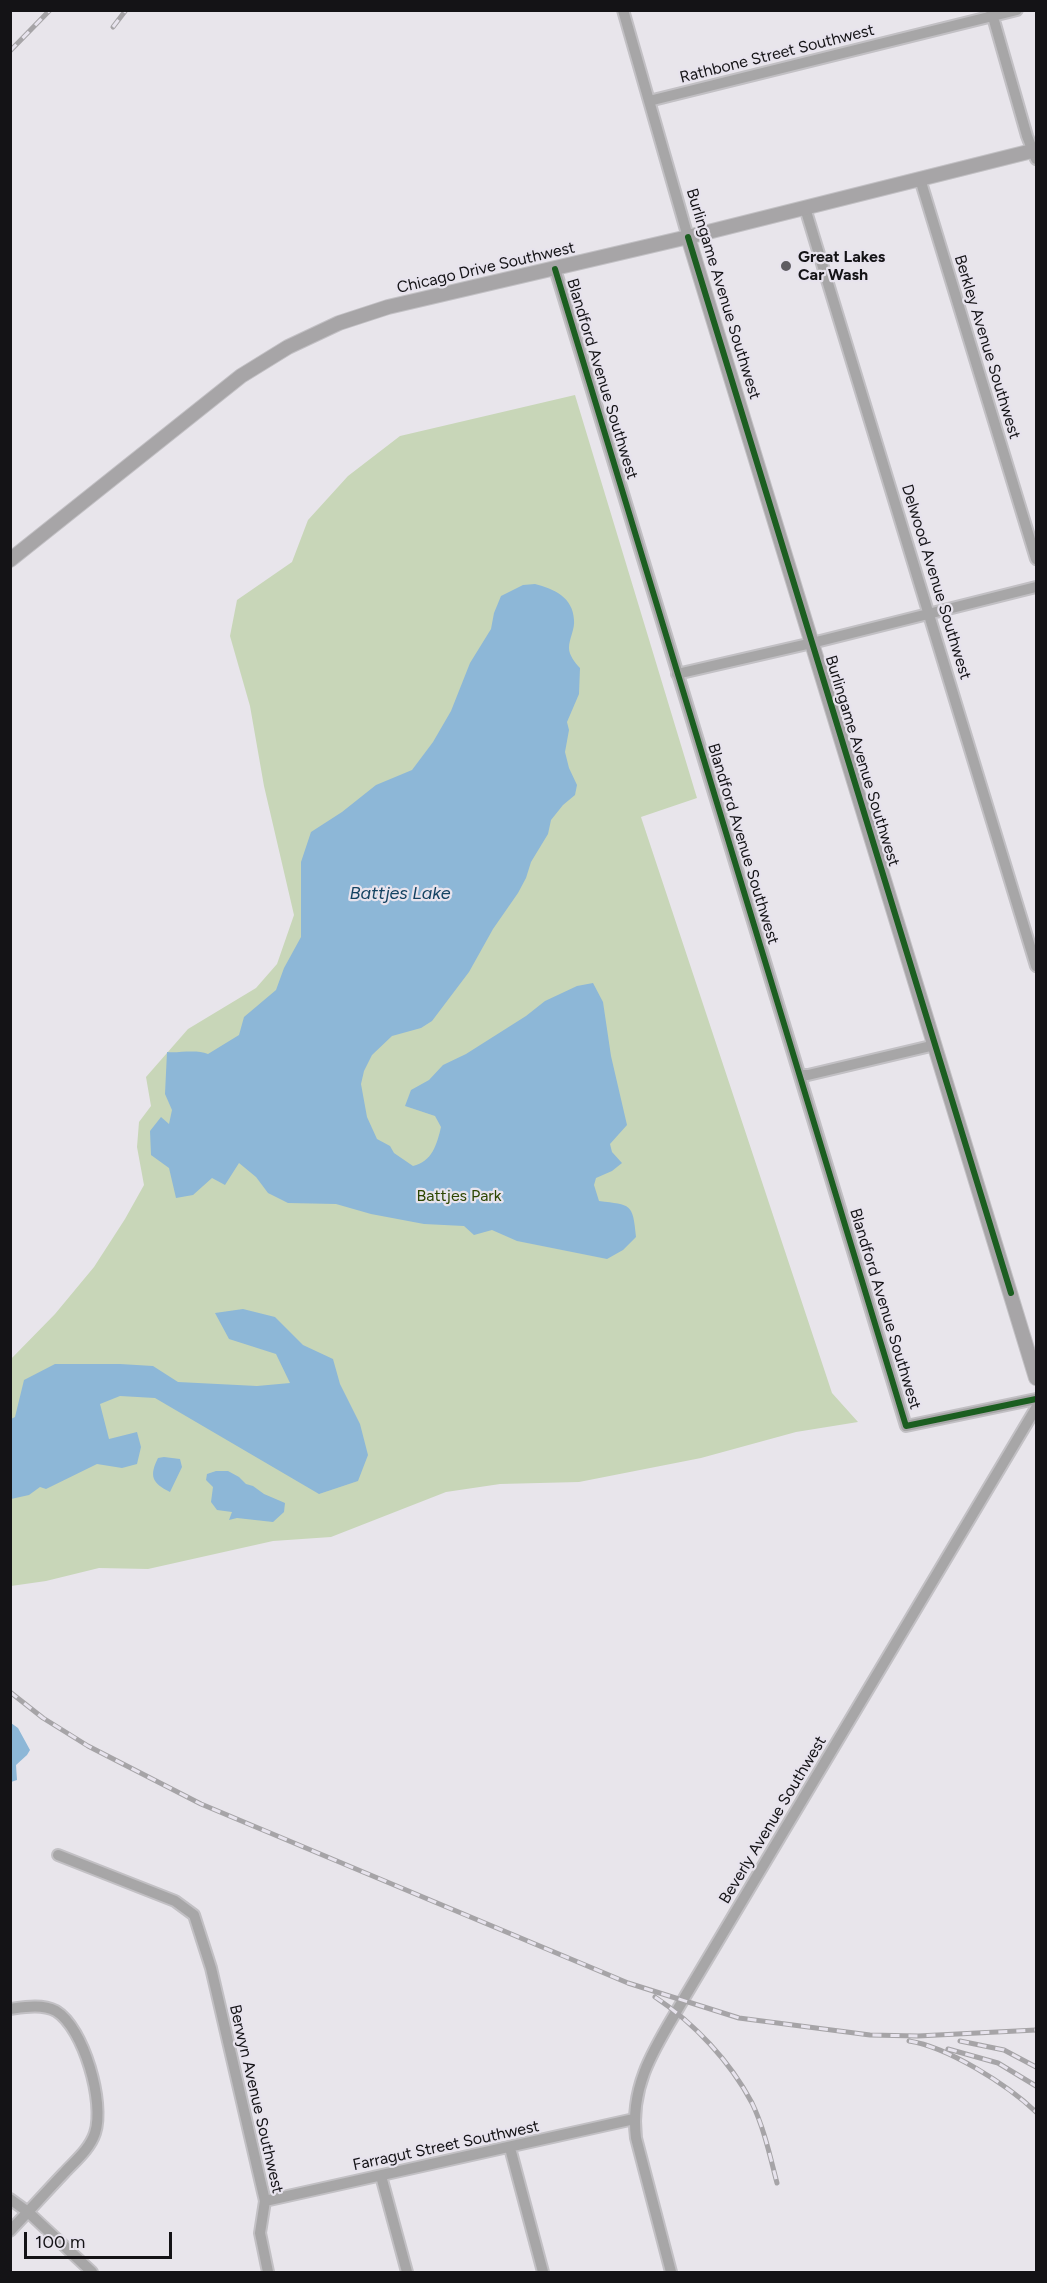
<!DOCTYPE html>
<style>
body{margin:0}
#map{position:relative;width:1047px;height:2283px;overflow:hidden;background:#e8e5eb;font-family:Figtree,sans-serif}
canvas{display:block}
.frame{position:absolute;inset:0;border:12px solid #141316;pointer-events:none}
.scale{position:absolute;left:24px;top:2232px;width:148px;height:27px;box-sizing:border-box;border:3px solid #141316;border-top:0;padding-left:8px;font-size:18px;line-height:21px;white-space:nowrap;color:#141316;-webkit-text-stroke:4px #e7e3ed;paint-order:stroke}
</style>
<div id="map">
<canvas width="1047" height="2283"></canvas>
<div class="frame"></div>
<div class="scale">100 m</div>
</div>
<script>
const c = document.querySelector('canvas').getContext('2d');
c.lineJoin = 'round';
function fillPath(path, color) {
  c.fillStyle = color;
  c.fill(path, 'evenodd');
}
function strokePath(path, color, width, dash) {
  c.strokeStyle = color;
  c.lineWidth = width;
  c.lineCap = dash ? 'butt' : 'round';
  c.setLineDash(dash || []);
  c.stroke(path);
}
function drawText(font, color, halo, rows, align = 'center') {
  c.font = font + ' Figtree,sans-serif';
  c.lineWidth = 4.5;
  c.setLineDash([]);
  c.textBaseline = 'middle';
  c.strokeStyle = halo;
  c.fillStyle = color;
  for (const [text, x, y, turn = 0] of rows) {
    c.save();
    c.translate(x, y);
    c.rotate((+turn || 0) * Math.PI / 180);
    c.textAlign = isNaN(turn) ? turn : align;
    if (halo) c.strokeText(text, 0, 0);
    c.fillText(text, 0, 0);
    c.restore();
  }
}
const green = new Path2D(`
 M575,395l122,403 -56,19 191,576 26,29 -62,10 -95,26 -122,24 -79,2 -54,8 -115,45 -58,4 -125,28 -49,-1 -53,13 -35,5 -1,-226 45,-46 39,-47 31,-48 19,-34 -7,-38 2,-25 12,-16 -5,-29 42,-48 68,-41 21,-24 17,-49 -30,-129 -14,-80 -20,-70 7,-36 55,-38 16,-42 40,-44 52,-40z`);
const water = new Path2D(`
 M535,584c19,5 38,13 39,36 1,9 -5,19 -5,28 0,7 6,15 11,20l-1,26 -12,28 2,8 -4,22 4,16 8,17 -2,10 -12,10 -12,15 -3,14 -17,28 -5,16 -8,15 -25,36 -24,43 -37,49 -11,7 -29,8 -20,19 -8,16 -3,13 6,33 10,22 13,7 4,7 19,13c19,-4 24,-22 28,-39l-6,-11 -30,-10 6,-16 18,-10 14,-15 23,-11 60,-38 19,-15 32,-15 16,-3 10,19 8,54 16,69 -17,19 2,8 10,11 -10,8 -16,7 -2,7 5,16c32,4 34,2 37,36l-13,13 -16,9 -90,-18 -25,-11 -18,5 -10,-9 -40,-2 -53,-10 -35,-10 -48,-1 -20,-10 -12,-16 -17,-14 -14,22 -13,-7 -19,17 -17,3 -7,-30 -18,-13 -1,-24 11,-14 8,7 3,-14 -7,-16 2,-42c13,1 29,-3 41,2l31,-19 5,-18 32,-27 8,-22 17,-31v-75l10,-30 31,-20 34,-27 36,-15 21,-28 18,-31 19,-48 21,-34 3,-16 7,-17 22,-11z
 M243,1309l32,8 28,28 30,14 7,25 20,40 8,31 -10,26 -39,13 -164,-96 -35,-2 -20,8 9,35 28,-7 4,15 -4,17 -15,4 -25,-4 -51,25 -6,-2 -11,8 -18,4v-80l4,-2 9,-37 31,-16h65l33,2 25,16 79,4 33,-3 -14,-29 -47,-15 -14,-26z
 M164,1457l16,2 2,8 -12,25c-18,-9 -21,-16 -12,-34z
 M216,1471h12l11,6 7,7 7,2 11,8 21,9 -1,9 -11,10 -36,-4 -8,2 3,-8 -15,-2 -6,-8 2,-15 -7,-7 1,-6z
 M11,1723l7,5 12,22 -3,5 -11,10 1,15 -6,2z`);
const street = new Path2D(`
 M623,10l65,227
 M991,10l36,126 9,23
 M649,101l368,-91
 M920,179l116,380
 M805,208l231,758
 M555,269l351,1157 130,-27
 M677,674l135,-31 224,-56
 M800,1075h8l127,-30
 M58,1855l117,46 19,14 17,53 54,233 -5,32 8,39
 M10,2009c15,-2 32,-5 46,2 28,17 49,92 39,122 -5,16 -21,29 -31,40 -18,19 -36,39 -54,58
 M510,2148l33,124
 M381,2176l26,96
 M10,2199l18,13 64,60
 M265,2201l369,-82
 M671,2272l-35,-134c-7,-57 23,-96 50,-143l350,-587`);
const secondary = new Path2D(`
 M688,237l348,1141
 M10,560l231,-184 47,-29 51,-24 49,-16 300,-70 348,-87`);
const rail = new Path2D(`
 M113,27l13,-17
 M10,51l40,-41
 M10,1692l33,26 45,28 113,58 427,179 111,35 131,17 48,1 118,-6
 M655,1997c39,26 75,64 97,106 12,25 18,53 25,80
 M909,2041c39,6 99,44 127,71
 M960,2041l44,9 32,17
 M948,2049l50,14 38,23`);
const cycleway = new Path2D(`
 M688,237l323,1056
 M555,269l351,1157 130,-27`);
const markers = [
 [786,266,6,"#5e5c61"]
];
const streetNames = [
 ["Rathbone Street Southwest",777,54,-14],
 ["Chicago Drive Southwest",486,268,-13],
 ["Burlingame Avenue Southwest",723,294,73],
 ["Berkley Avenue Southwest",987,347,73],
 ["Blandford Avenue Southwest",602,379,73],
 ["Delwood Avenue Southwest",936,582,73],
 ["Burlingame Avenue Southwest",862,761,73],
 ["Blandford Avenue Southwest",743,844,73],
 ["Blandford Avenue Southwest",885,1309,73],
 ["Beverly Avenue Southwest",773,1820,-59],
 ["Berwyn Avenue Southwest",256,2099,77],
 ["Farragut Street Southwest",446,2146,-12]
];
const poiNames = [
 ["Great Lakes",798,257],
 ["Car Wash",798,275]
];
const parkNames = [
 ["Battjes Park",459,1196]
];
const waterNames = [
 ["Battjes Lake",400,894]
];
fillPath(green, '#c8d6b8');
fillPath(water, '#8db7d7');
strokePath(street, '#c2c0c4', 14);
strokePath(secondary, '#c2c0c4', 16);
strokePath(street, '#a7a6a7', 10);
strokePath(secondary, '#a7a5a7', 14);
strokePath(rail, '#a6a4a7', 5);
strokePath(rail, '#e7e3ed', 3, [9]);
strokePath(cycleway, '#1b5e20', 6);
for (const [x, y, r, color] of markers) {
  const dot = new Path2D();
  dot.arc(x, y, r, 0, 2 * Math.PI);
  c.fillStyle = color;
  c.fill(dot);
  strokePath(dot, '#e7e3ed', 2);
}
drawText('16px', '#141316', '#e7e3ed', streetNames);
drawText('bold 16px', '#141316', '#e7e3ed', poiNames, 'left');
drawText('16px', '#2c4500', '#e7e3ed', parkNames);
drawText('italic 18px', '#144362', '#e7e3ed', waterNames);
</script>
